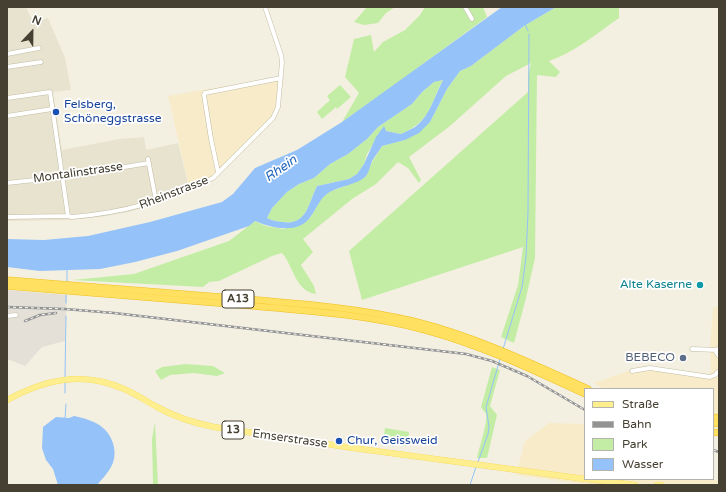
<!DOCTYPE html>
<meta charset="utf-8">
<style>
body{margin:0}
#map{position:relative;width:726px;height:492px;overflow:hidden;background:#f3f0e1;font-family:"Varela Round",sans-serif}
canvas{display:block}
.frame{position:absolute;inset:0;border:8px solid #454032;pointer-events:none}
.legend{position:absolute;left:584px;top:388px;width:130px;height:92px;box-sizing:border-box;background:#fff;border:1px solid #b5b3ad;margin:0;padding:5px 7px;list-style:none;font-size:12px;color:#454032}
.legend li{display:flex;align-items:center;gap:8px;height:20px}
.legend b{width:20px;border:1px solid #b5b3ad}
.north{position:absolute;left:12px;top:12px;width:40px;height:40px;-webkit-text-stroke:3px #fff;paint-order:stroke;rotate:22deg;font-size:11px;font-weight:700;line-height:16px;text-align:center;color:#454032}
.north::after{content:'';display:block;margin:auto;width:14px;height:18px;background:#454032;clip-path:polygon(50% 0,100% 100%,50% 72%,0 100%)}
</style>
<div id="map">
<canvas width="726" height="492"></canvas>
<div class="frame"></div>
<ul class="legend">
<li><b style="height:5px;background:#ffee8e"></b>Straße</li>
<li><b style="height:5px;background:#939393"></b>Bahn</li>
<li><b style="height:11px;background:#c3eda5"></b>Park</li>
<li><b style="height:11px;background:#95c2f8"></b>Wasser</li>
</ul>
<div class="north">N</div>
</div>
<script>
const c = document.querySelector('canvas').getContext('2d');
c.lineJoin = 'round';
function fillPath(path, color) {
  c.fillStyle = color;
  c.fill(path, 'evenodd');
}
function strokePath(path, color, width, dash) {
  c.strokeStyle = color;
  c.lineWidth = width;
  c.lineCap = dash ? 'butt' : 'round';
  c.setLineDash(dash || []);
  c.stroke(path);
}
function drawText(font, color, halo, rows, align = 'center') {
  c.font = font + ' "Varela Round",sans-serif';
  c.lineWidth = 3.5;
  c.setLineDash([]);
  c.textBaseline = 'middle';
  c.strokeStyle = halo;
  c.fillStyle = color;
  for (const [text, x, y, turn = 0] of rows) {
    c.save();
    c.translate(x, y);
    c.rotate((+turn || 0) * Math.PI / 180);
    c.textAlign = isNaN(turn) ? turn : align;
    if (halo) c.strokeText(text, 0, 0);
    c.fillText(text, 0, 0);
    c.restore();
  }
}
const residential = new Path2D(`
 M7,7h19l7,15 15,-4 17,40 6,32 -18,2 9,58 57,-11 25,-2 2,13 32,-7 12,48 -34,13 -27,8 -29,5 -34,3 -59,1z`);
const commercial = new Path2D(`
 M283,76l-3,32 -56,61 -13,12 -21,10 -22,-95z
 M713,307h6v107h-6v-25h-110l-9,-6 45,-16 7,-1 64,8 1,-3 -1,-23z
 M549,423l36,1v55h128v-1l6,5v2h-131l-72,-10 9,-34z`);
const industrial = new Path2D(`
 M7,290l60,5 -2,46 -23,6 -17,19 -18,-7z`);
const green = new Path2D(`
 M367,7h28l-9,6 -8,10 -14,2 -10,-3z
 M425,7h58l4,10 -105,77 -40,28 17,-29 -14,-16 9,-38 17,-4 3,17 9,-10 22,-12 15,-15z
 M556,7h63v11c-23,16 -44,34 -70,43l11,11 -4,5 -19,-2 -2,183 -9,40 -12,45 -13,-6 17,-52 5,-38 -161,53 -13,-49 179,-159v-17l3,-12 -25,13 -56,50 -41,31 12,23 -2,3 -11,-15 -10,-6 -22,22 -24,15 -49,40 10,13 -12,13 13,21 2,8c-21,-3 -22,-27 -34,-41l-10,3 -53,25 -10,1 -6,5 -131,-7 62,-6 95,-33 26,-20 11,5 18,3 26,-11 11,-19 8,-7 24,-9 13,-7 6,-14 10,-16 23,-6 25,-18 17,-33 13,-18 11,-5 53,-40z
 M443,80c-9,15 -12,36 -28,46 -4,3 -9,6 -14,8l-15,-3 -2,-4 -17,27 -3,10 -7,10 -8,5 -32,7c-9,18 -10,40 -35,36 -6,-1 -10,-1 -15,-4l5,-10 15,-16 12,-8 15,-6 16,-14 18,-10 19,-15 11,-12 34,-23 10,-12 12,-10z
 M340,85l11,12 -14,12 -1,-2 -14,12 -5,-7 13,-12 -3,-4z
 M186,364l27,2 12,7 -8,3 -23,-3 -24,2 -9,5 -6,-9 7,-4z
 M492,367l8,3 -10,36 7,9 -10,43h-10c2,-10 11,-36 9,-44 -1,-2 -4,-5 -5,-7z
 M155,422l3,63h-5l-1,-46z
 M385,428l24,4 -2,14 -24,-4z`);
const water = new Path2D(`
 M502,7h54l-32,19 -53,40 -11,5 -13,18 -17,33 -11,11 -14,7 -23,6c-3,5 -7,10 -10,15 -2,5 -3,11 -6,15 -8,9 -29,10 -39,18 -8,6 -10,14 -16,22 -12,19 -39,12 -56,5l-6,5 -72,25 -42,11 -35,7 -60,2 -33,-4v-28l37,1 44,-4 62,-14 72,-20 11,-8 22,-26 42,-18 45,-28zM443,80c-8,15 -13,36 -28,47 -4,2 -9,5 -14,7l-15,-3 -2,-5 -8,11 -12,27 -7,10 -8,5 -32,7c-9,18 -10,40 -35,36 -5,-1 -10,-1 -15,-4l5,-10 15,-16 12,-8 15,-6 16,-14 18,-10 19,-15 11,-12 34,-23 10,-12 12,-10z
 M74,416c9,2 22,5 29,12 10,8 15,25 9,37 -3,7 -10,14 -15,20h-39l-5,-16 -7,-9 -4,-12 1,-21 13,-10 13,1z`);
const stream = new Path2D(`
 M525,24l3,7
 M67,281v-12
 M66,295v8
 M503,349l19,-62 4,-30 2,-45 1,-178
 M65,377l1,-61
 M65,393v-11
 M65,419l1,-15
 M478,462l10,-28 1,-7 -3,-20 14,-48
 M470,485l6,-18`);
const minor = new Path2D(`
 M465,7l7,12
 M7,54l32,-6
 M7,67l34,-5
 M7,98l43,-6 18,124
 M7,116l45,-7
 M148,159l8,42
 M218,172l-7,-33 -7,-44 1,-2 76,-15
 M7,183l56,-6 86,-14
 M7,217l61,-1 4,1c51,-4 95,-16 141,-39l60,-60 5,-11 4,-45 -1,-7 -16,-48
 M7,316l9,-1
 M719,348l-3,4 3,4
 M692,349l25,1
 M632,371l18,-3 60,9 5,-2 4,-4`);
const major = new Path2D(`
 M7,400c38,-21 76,-29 117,-11 12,5 22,12 33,18 18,10 37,16 57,20l139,21 232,31
 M587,479l48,6
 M657,485h4`);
const highway = new Path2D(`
 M7,280c75,6 151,12 226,18 60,5 121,9 180,23 61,15 118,42 175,68
 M7,286c74,6 149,12 223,18 66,6 131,9 195,26 56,15 108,40 160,64
 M713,418l6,-1
 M713,423l6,1
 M713,432l6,1`);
const rail = new Path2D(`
 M7,307l58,2 49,4 352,41 26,7 35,15 58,34
 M25,321l15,-6 16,-2
 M713,450l6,2`);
const markers = [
 [56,112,4,"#1a4fb4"],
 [700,285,4,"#0f9aa8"],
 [683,358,4,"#5c6f8a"],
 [339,441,4,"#1a4fb4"]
];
const shields = [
 [238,299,32],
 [233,430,22]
];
const shieldNames = [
 ["A13",238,299],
 ["13",233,430]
];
const transitNames = [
 ["Felsberg,",64,105],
 ["Schöneggstrasse",64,119],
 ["Chur, Geissweid",347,441]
];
const streetNames = [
 ["Montalinstrasse",78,173,-8],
 ["Rheinstrasse",174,193,-21],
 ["Emserstrasse",290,439,8]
];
const cultureNames = [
 ["Alte Kaserne",692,285]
];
const serviceNames = [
 ["BEBECO",675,358]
];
const waterNames = [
 ["Rhein",281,169,-35]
];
fillPath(residential, '#e8e3cf');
fillPath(commercial, '#f8ebc9');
fillPath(industrial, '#e4e0d7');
fillPath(green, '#c3eda5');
fillPath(water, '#95c2f8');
strokePath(stream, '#95c2f8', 1);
strokePath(minor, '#c2bca6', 5);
strokePath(major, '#f1d652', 6);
strokePath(highway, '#efbe20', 7);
strokePath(minor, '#fff', 4);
strokePath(major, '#ffee8e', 5.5);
strokePath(highway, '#ffe060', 6);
strokePath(rail, '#939393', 2.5);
strokePath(rail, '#fff', 1, [3]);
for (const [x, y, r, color] of markers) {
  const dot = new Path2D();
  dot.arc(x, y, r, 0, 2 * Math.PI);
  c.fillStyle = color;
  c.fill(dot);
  strokePath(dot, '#fff', 1.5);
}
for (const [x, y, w] of shields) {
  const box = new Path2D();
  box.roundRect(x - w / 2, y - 9, w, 18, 3);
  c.fillStyle = '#fff';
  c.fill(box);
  strokePath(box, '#454032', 1);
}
drawText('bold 11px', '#454032', null, shieldNames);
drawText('12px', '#164399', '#fff', transitNames, 'left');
drawText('12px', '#454032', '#fff', streetNames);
drawText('12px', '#0d838f', '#fff', cultureNames, 'right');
drawText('12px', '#4e5e75', '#fff', serviceNames, 'right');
drawText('italic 13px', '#2065bc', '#fff', waterNames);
</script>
